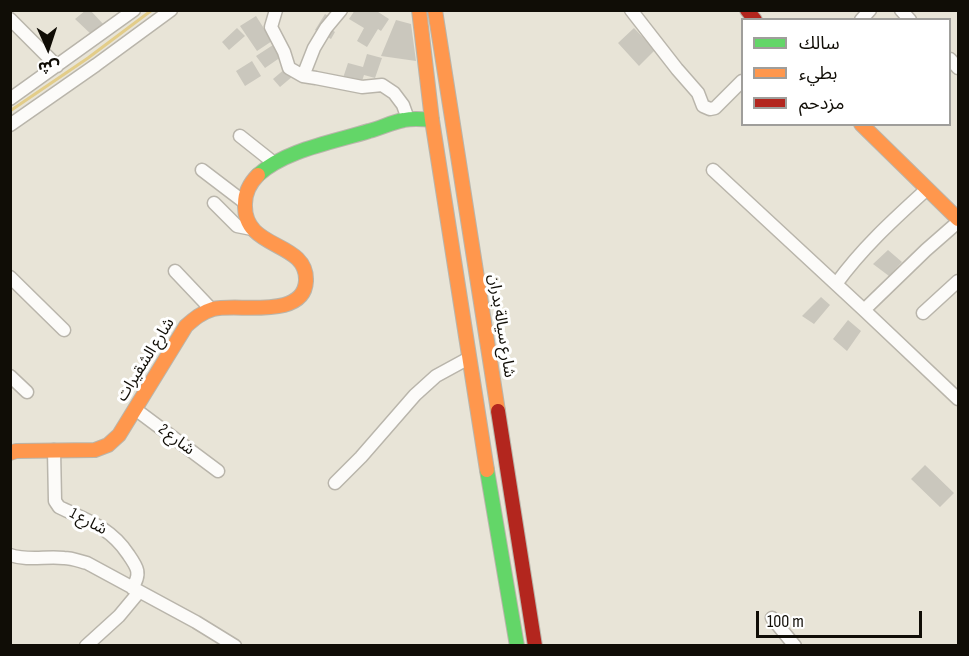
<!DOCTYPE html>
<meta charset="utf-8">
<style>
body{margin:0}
#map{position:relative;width:969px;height:656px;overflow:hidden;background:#e8e4d7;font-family:"Sofia Sans Condensed","Noto Sans Arabic",sans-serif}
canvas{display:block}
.frame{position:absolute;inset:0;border:12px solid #100d06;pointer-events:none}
.legend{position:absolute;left:741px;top:18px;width:210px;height:108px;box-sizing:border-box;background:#fff;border:2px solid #9f9e9b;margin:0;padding:8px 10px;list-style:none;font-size:18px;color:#100d06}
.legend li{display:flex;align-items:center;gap:12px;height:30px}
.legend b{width:30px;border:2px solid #9f9e9b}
.north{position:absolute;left:18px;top:18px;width:60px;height:60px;-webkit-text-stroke:4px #fff;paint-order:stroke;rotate:177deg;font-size:16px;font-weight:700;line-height:24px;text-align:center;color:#100d06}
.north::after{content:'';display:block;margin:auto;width:21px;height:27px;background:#100d06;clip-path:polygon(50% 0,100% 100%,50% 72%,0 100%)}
.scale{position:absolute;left:756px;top:611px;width:166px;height:27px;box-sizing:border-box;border:3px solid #100d06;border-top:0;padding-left:8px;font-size:18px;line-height:21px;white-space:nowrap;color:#100d06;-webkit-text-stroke:4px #fff;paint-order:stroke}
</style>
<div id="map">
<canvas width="969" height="656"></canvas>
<div class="frame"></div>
<ul class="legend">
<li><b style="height:8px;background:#63d668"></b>سالك</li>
<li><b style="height:8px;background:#ff974d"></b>بطيء</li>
<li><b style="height:8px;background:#b3261e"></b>مزدحم</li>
</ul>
<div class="north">ش</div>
<div class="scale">100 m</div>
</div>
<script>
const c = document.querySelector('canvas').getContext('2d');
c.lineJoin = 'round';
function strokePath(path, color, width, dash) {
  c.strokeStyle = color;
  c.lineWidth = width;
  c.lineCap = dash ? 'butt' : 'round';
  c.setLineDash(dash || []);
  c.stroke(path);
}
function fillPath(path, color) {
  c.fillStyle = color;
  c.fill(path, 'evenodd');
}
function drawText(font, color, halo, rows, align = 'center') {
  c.font = font + ' "Sofia Sans Condensed","Noto Sans Arabic",sans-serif';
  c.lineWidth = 6;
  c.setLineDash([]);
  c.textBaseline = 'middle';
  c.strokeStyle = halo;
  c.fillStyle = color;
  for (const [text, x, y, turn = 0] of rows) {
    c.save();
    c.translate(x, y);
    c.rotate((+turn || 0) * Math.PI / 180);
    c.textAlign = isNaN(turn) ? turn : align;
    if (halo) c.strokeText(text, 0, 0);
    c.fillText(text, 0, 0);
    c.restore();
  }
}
const stream = new Path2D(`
 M10,111l78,-53 64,-48`);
const building = new Path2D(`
 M86,10h4l15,16 -12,10 -18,-17z
 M355,10h20l14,9 -8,12 -3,-2 -11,18 -10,-6 7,-13 -15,-9z
 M325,14l5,3 2,13 3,2 -4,7 -16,-9z
 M256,16l16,25 -15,10 -17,-25z
 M396,20l15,4 5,37 -35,-5z
 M237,28l8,8 -16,14 -7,-8z
 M634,28l21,22 -16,16 -21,-23z
 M273,45l8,12 -16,11 -9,-12z
 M367,54l15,4 -7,20 -11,-3 -3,9 -18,-6 5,-15 15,4z
 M252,61l9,15 -16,10 -9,-15z
 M286,68l7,8 -13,11 -7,-8z
 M888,250l14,12 -13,14 -16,-12z
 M821,297l9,8 -16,19 -12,-8z
 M848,320l13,11 -14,20 -14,-12z
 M925,465l29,28 -14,14 -29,-28z`);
const street = new Path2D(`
 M276,10l-5,17 13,25 5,16 14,8 13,2 46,9 20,-2 12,8 9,12 5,14
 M631,10l46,59 21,24 5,13 7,3 5,-1 27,-27
 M901,10l9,10
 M10,19l47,47
 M861,20l9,-10
 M950,59l8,9
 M303,76l11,-28 12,-20 15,-18
 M10,99l124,-89
 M10,125l86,-60 75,-55
 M240,136l34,27
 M202,170l42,32
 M713,170l151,140 94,89
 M214,203l23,23 15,3
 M175,271l36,38
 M10,277l54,53
 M836,284c27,-37 57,-64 91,-95
 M864,310l62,-60 32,-28
 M923,313l35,-32
 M10,376l17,16
 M135,409l83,62
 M54,450l1,51 4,6c27,13 51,20 69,47 9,13 14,19 4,34
 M335,483l26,-26 54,-62 21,-19 33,-18
 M10,555c18,6 36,1 54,3 8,0 15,3 23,5l109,59 39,24
 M772,618l23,28
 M86,646l33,-30 20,-24`);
const fast = new Path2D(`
 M258,175c27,-25 76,-33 111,-44 12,-3 23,-9 35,-11 10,-2 19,-1 28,0
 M487,470l30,176`);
const slow = new Path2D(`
 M419,10l13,110 55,350
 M435,10l63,401
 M861,124l97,95
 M10,453l6,-2 79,-1 13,-5 11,-10 67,-109c8,-7 16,-14 27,-17 24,-6 91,11 93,-28 2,-41 -63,-30 -61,-77 0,-11 5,-21 13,-29`);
const jam = new Path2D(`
 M747,10l8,10
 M498,411l37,235`);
const streetNames = [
 ["شارع سيالة بدران",501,326,81],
 ["شارع الشقيرات",146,360,-58],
 ["شارع 2",176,440,37],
 ["شارع 1",88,522,28]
];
strokePath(stream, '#e3cd89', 3);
fillPath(building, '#cac7bd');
strokePath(street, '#b9b5ab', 15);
strokePath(fast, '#b9b5ab', 16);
strokePath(slow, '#b9b5ab', 16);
strokePath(jam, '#b9b5ab', 16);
strokePath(street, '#fcfbf9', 12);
strokePath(fast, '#63d668', 14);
strokePath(slow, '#ff974d', 14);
strokePath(jam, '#b3261e', 14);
drawText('16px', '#100d06', '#fff', streetNames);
</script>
